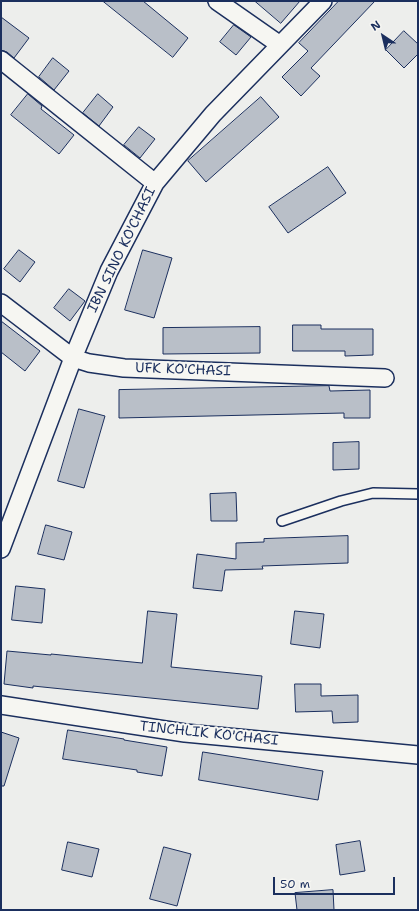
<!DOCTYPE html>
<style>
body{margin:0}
#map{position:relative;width:419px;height:911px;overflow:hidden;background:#edeeec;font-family:"Shantell Sans",sans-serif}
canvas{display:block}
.frame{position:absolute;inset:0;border:2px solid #1b2f5e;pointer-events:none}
.north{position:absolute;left:363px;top:16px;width:40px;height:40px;-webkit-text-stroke:3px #f6f6f2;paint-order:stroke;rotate:325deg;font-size:11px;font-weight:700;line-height:16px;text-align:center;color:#1b2f5e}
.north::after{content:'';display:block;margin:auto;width:14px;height:18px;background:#1b2f5e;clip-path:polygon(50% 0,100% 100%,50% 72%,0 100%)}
.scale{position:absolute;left:273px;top:877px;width:122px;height:18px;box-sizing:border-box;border:2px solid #1b2f5e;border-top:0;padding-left:5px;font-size:12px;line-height:14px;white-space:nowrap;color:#1b2f5e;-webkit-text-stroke:3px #f6f6f2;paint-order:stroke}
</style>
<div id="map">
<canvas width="419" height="911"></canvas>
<div class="frame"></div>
<div class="north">N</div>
<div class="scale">50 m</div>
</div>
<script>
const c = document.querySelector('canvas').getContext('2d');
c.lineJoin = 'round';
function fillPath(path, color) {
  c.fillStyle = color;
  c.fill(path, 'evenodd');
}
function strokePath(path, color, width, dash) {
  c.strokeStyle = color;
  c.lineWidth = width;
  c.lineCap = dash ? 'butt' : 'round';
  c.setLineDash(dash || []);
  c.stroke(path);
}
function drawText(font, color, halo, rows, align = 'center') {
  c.font = font + ' "Shantell Sans",sans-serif';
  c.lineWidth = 4;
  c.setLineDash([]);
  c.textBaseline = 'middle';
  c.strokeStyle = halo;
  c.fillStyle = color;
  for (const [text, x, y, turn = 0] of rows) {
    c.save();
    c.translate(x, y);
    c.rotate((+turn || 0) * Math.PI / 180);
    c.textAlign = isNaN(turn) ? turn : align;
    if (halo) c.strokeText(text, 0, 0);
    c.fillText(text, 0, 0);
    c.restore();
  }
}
const building = new Path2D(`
 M103,1h40l45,37 -15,19z
 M255,1h45l-19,22z
 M339,1h36l-64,67 9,8 -19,20 -19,-19 26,-26 -9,-8z
 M1,17l28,21 -15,20 -7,-6 -6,-2z
 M234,25l17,12 -15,18 -16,-13z
 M404,31l14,13v10l-14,14 -18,-18z
 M53,58l16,13 -15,19 -15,-13z
 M28,94l14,12 -1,3 33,26 -15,19 -48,-39z
 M98,94l15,13 -14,19 -16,-13z
 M261,97l18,20 -73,65 -18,-21z
 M139,127l16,12 -15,19 -16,-13z
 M328,167l18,26 -58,40 -19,-26z
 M19,250l16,12 -15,20 -16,-13z
 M143,250l29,8 -18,60 -29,-8z
 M69,289l16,12 -15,20 -16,-13z
 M1,321l39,30 -15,20 -24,-19z
 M293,325h28v4h52v26l-28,1v-5h-52z
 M260,327v26l-97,1v-26z
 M329,386l1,5 40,-1v28h-26v-5l-225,5v-28z
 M79,409l26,7 -21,72 -26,-7z
 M359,442v27l-26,1v-27z
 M236,493l1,28h-26l-1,-27z
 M46,525l26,7 -8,28 -26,-6z
 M348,536v27l-86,3 1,3 -38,1 -3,21 -29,-3 4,-34 39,5v-16l28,-1v-3z
 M16,586l29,3 -3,34 -30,-3z
 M148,611l29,3 -6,53 91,9 -4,33 -225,-23v2l-29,-4 3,-33 44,4v-1l91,9z
 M295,611l29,3 -4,34 -29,-4z
 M295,684h26v12l37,-1v27l-25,1 -1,-12 -36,1z
 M68,730l56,9v1l43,7 -5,29 -25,-4v-2l-74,-11z
 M1,732l18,6 -15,48h-3z
 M203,752l120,19 -5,29 -119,-20z
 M360,841l5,30 -25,4 -4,-30z
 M68,842l31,7 -7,28 -30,-7z
 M164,847l27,7 -14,52 -27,-7z
 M333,890l1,20h-37l-2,-17z`);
const lane = new Path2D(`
 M282,521l59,-20 32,-8 45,1`);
const street = new Path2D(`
 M217,1l63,44
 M1,60l154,123
 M1,303l72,55 16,5 35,5 261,10
 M1,549l72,-191 36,-87 46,-88 58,-69 110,-113
 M1,705l184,28 233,22`);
const streetNames = [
 ["IBN SINO KO'CHASI",122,250,-64],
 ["UFK KO'CHASI",183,370,2],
 ["TINCHLIK KO'CHASI",209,734,6]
];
fillPath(building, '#b9bfc8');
strokePath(building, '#1b2f5e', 1);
strokePath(lane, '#1b2f5e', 12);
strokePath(street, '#1b2f5e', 20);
strokePath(lane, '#f6f6f2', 9);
strokePath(street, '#f6f6f2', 17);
drawText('14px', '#1b2f5e', '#f6f6f2', streetNames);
</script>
